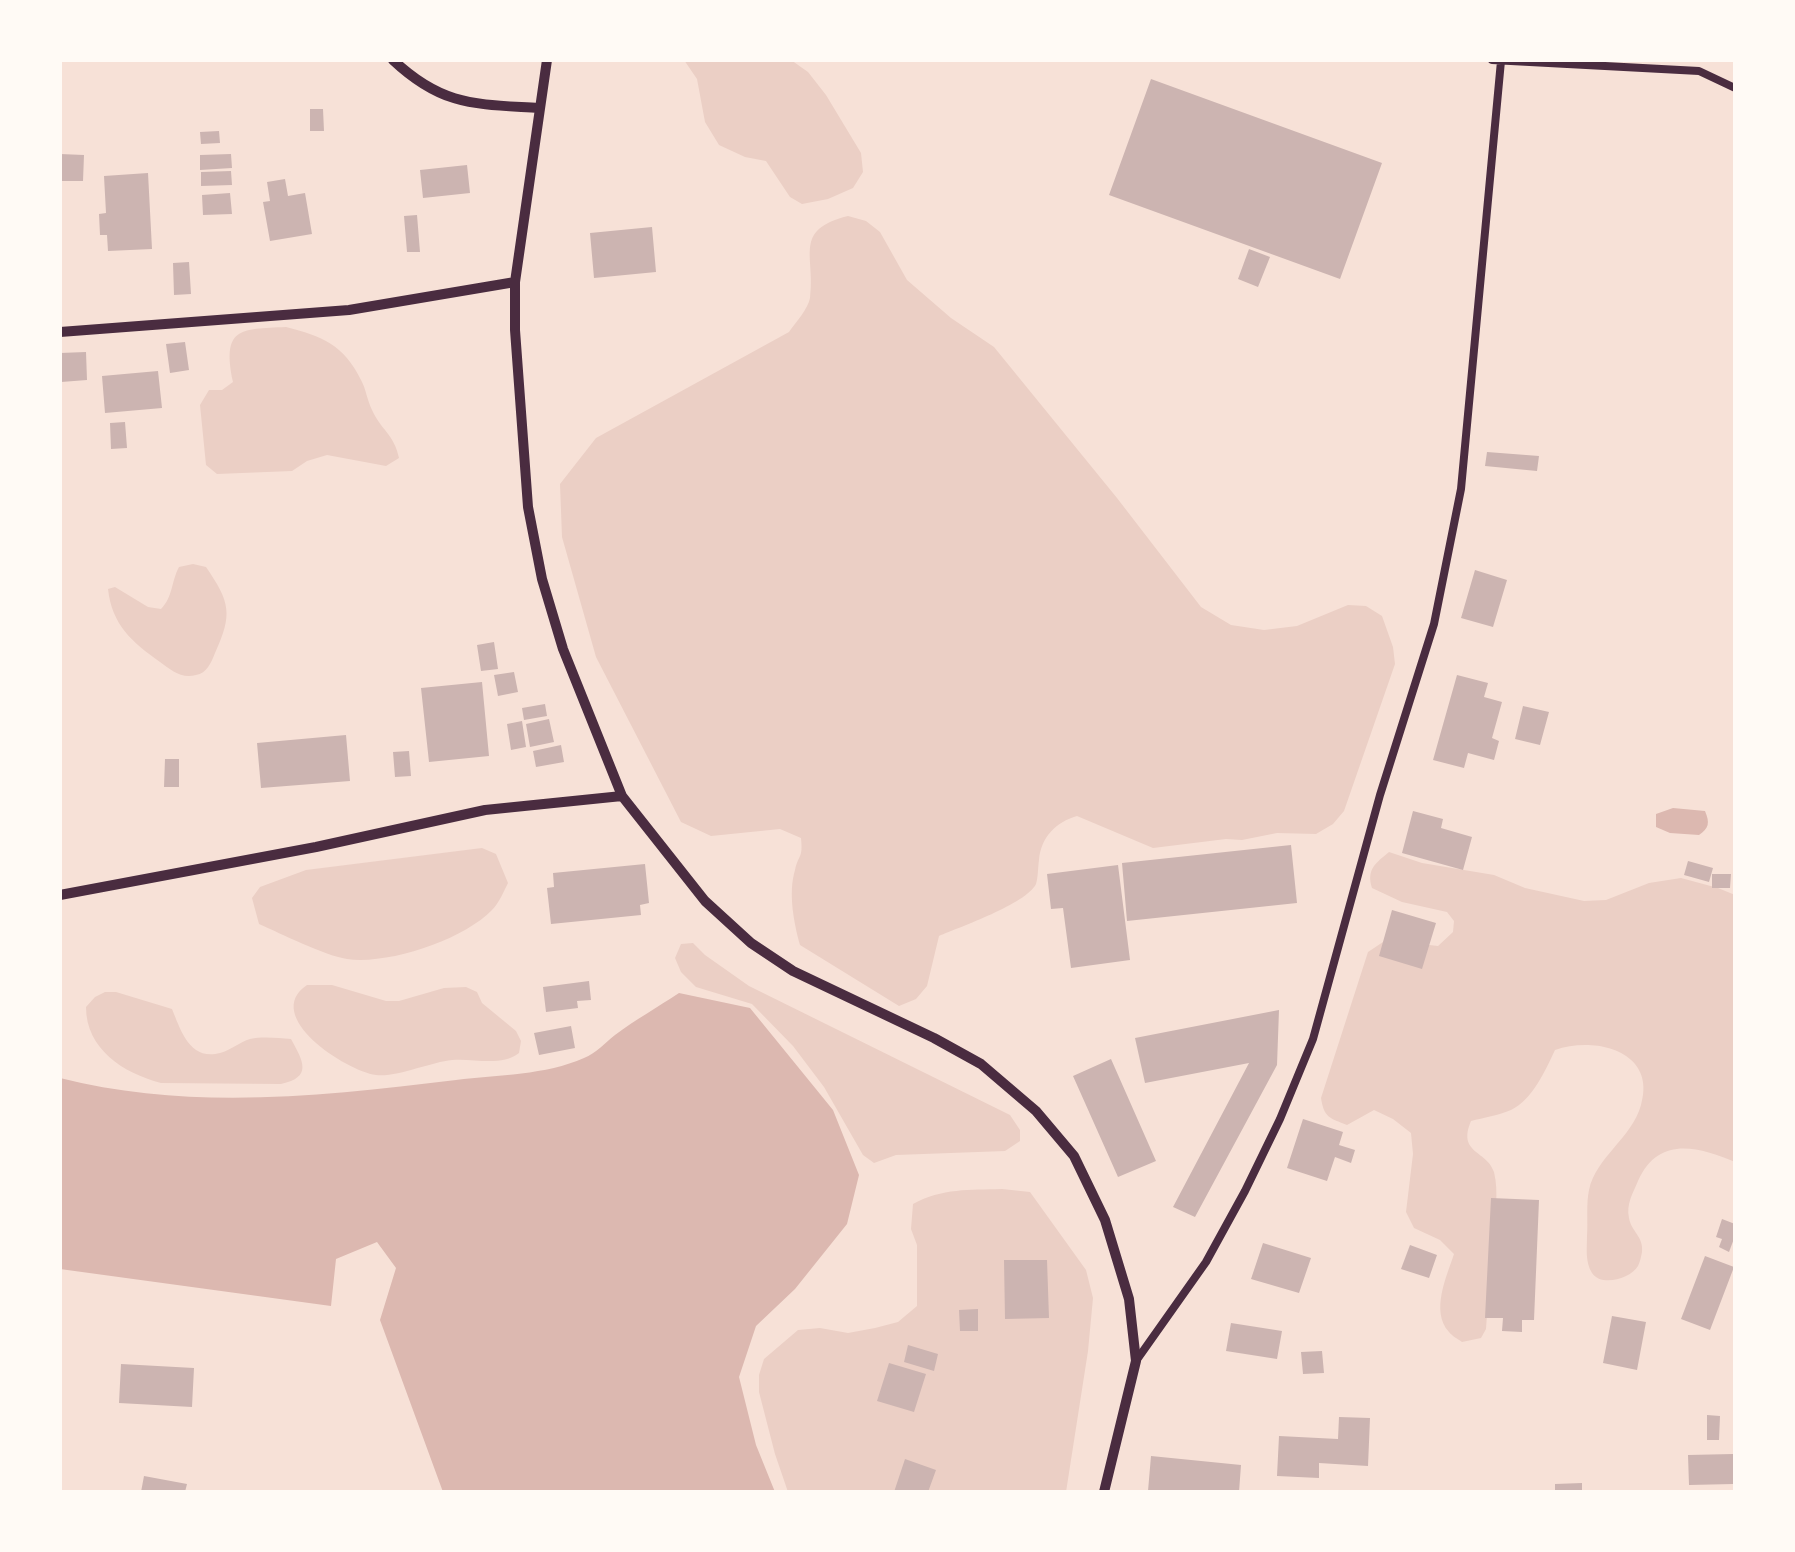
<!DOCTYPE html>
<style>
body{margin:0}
#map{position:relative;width:1795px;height:1552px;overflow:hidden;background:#f7e1d7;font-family:Raleway,sans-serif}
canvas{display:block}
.frame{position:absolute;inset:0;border:62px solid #fffaf5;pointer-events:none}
</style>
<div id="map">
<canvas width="1795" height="1552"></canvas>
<div class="frame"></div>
</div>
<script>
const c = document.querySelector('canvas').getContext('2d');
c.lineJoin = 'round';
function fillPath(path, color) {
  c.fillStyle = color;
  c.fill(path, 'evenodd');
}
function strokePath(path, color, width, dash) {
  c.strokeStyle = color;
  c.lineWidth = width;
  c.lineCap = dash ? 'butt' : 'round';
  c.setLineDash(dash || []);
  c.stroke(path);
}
const green = new Path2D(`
 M684,60h107l17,12 18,23 35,58 2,19 -10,16 -25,11 -26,5 -12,-7 -24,-36 -21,-4 -26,-12 -14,-23 -8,-43z
 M848,216l18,5 14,11 27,48 44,38 43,29 123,151 84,109 30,18 33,5 33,-4 51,-21 18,1 16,10 11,31 2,17 -51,147 -11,13 -17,10 -39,-1 -35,7 -16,-1 -73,9 -76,-32c-21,6 -36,21 -38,44 -1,7 -1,18 -3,24 -10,20 -76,43 -97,52l-12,50 -11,13 -17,7 -99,-61c-6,-22 -12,-52 -5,-75 4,-17 8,-11 6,-32l-21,-9 -69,7 -30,-14 -85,-165 -34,-120 -2,-53 36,-46 193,-106c7,-10 19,-23 21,-34 6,-42 -18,-68 38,-82z
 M286,327c36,9 58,18 75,53 5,9 6,20 11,30 9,20 22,24 27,48l-13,8 -59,-11 -20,6 -15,10 -75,3 -11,-9 -6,-60 9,-15h13l11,-8c-11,-54 6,-53 53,-55z
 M193,564l13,3c24,35 27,47 9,86 -4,10 -8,20 -19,22 -15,4 -25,-5 -36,-13 -28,-20 -48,-37 -52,-73l7,-2 33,20 13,2c12,-12 10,-27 18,-42z
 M482,848l14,6 12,29c-4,8 -9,20 -16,27 -29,30 -104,55 -145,49 -24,-4 -65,-25 -88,-35l-7,-26 8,-11 46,-17z
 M1389,852l33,11 72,12 31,13 59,13 22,-1 43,-17 32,-5 37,10 17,7v267c-38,-16 -77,-26 -97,19 -5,12 -12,23 -9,37 2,13 15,19 13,34 -1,5 -2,10 -4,14 -8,13 -37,21 -46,7 -7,-11 -5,-25 -5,-37 1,-15 -1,-32 2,-46 7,-33 43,-52 52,-85 16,-54 -46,-69 -86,-55 -10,21 -22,49 -44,60 -12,5 -28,8 -40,11 -14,33 16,29 23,51 5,20 1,43 -1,63 -2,31 -5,63 -7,94l-5,9 -19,4c-4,-3 -10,-6 -13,-10 -19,-21 -2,-56 5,-78l-14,-14 -26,-12 -8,-16 7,-58 -2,-21 -18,-14 -19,-9 -27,15c-17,-7 -23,-7 -26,-27l47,-146 18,-12 52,6 15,-14 1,-11 -7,-9 -45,-10 -30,-14c-6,-19 4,-25 17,-36z
 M693,943l12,12 44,31 261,129 10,15v11l-15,10 -109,4 -22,8 -11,-8 -39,-68 -31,-41 -41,-42 -56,-17 -15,-15 -6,-14 6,-14z
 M307,985h25l54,16h13l45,-13 22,-1 11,5 5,11 34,28 5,10 -2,12c-18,14 -45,5 -67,7 -21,2 -57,18 -76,15 -30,-4 -115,-59 -69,-90z
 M105,992h11l56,17c9,22 18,52 48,44 11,-3 20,-11 30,-14 13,-3 28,-1 41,0 12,22 22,38 -10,45l-120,-1c-38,-10 -75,-34 -75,-76l9,-10z
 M1002,1189l28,3 56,78 7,28 -5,53 -22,141h-278l-13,-38 -16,-62v-17l5,-16 34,-29 22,-2 28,5 27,-5 23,-6 19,-16v-61l-6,-16 2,-25c29,-16 57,-14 89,-15z`);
const water = new Path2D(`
 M1673,808l32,3c5,12 4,17 -6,24l-29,-2 -14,-6v-13z
 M679,993l71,15 83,102 26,65 -12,49 -52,65 -39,37 -17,51 17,68 19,47h-332l-63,-172 16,-52 -19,-26 -41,17 -5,47 -271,-37v-191c130,33 265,18 396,2 42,-5 90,-5 128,-22 12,-5 21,-15 31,-23 20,-15 43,-28 64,-42z`);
const building = new Path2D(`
 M1151,79l231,84 -42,116 -231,-84z
 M310,109h13l1,22h-14z
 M219,131l1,12 -19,1 -1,-12z
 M60,154l24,1 -1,26h-23z
 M231,154l1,14 -32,2v-15z
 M467,165l3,28 -47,5 -3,-28z
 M231,171l1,14 -31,1v-14z
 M148,173l4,76 -44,2 -1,-16h-7l-1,-21 7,-1 -2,-37z
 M285,179l3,17 17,-3 7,41 -42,7 -7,-39 7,-1 -3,-19z
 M230,193l2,21 -29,1 -1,-20z
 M417,215l3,37h-13l-3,-36z
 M652,227l4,45 -62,6 -4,-45z
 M1249,249l21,8 -12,30 -20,-8z
 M189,262l2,32 -17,1 -1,-32z
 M185,342l4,28 -19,3 -4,-29z
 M86,352l1,28 -26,2 -1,-29z
 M158,371l4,37 -57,5 -3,-37z
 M125,422l2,26 -16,1 -1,-26z
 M1487,452l52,4 -2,15 -52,-5z
 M1475,570l32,10 -14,47 -32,-9z
 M494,642l4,27 -17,2 -4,-26z
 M514,672l4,20 -20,4 -4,-21z
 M1457,675l31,8 -4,14 18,5 -10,36 7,3 -5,19 -26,-7 -4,15 -31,-8z
 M482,682l7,74 -60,6 -8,-74z
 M545,704l2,12 -23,4 -2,-12z
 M1523,706l26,6 -9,33 -25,-6z
 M549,719l5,23 -24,5 -4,-23z
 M522,721l4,26 -15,3 -4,-26z
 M346,735l4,46 -89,7 -4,-45z
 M561,745l3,17 -28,5 -3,-16z
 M409,751l2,25 -16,1 -2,-25z
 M165,759h14v28h-15z
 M1413,811l30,8 -2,9 31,9 -9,33 -61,-17z
 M1291,845l6,58 -170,18 -5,-58z
 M1688,861l25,7 -4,14 -25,-7z
 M645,864l4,39 -9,2 1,10 -90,9 -4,-36 7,-1 -1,-14z
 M1118,865l12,95 -59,8 -8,-60 -12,1 -4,-35z
 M1712,874h19l-1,14h-18z
 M1392,910l44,13 -14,46 -43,-13z
 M589,981l2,19 -14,1 1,7 -32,4 -3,-25z
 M1279,1010l-2,55 -82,152 -22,-10 76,-144 -104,20 -10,-45z
 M571,1026l4,22 -36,7 -5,-22z
 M1111,1059l45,102 -38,16 -45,-101z
 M1303,1119l40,13 -4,13 16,5 -4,13 -16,-6 -8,24 -40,-13z
 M1491,1198l48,2 -5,120h-12v12l-20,-1 1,-13h-18z
 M1722,1219l13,5v12l-6,16 -10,-5 3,-8 -6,-2z
 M1263,1243l48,15 -12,35 -48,-14z
 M1410,1245l27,10 -8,23 -28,-9z
 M1705,1256l29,11 -24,63 -29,-11z
 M1004,1260h43l2,58 -44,1z
 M978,1309v22h-18l-1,-21z
 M1612,1316l34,6 -9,48 -34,-7z
 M1231,1323l51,8 -5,28 -51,-8z
 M908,1345l30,9 -4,17 -30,-9z
 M1322,1351l2,22 -21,1 -2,-22z
 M889,1363l37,11 -12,38 -37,-11z
 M121,1364l73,4 -2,39 -73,-4z
 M1707,1415l13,1 -1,24h-12z
 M1339,1417l31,1 -2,48 -49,-3v15l-42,-2 2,-40 59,3z
 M1733,1454v30l-44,1 -1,-30z
 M1151,1456l90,9 -2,27 -91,-1z
 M905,1459l31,11 -8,22h-34z
 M144,1476l43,8 -2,8h-44z
 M1582,1483v9h-27v-8z`);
const service = new Path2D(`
 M1492,60l207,11 36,17
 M1136,1361l70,-99 39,-71 35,-72 33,-80 67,-244 54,-171 27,-135 40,-428`);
const minor = new Path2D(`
 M393,60c50,47 83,44 146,48
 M547,60l-32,222v48l13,177 14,72 21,70 59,147 83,105 46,42 42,28 141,67 47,26 55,47 38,45 31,64 24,79 7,62 -32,131
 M60,332l289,-22 166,-28
 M60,895l256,-48 169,-37 137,-14`);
fillPath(green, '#ebcfc5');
fillPath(water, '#dcb8b0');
fillPath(building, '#ccb4b1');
strokePath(service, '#4a2c40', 8);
strokePath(minor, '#4a2c40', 10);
</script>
